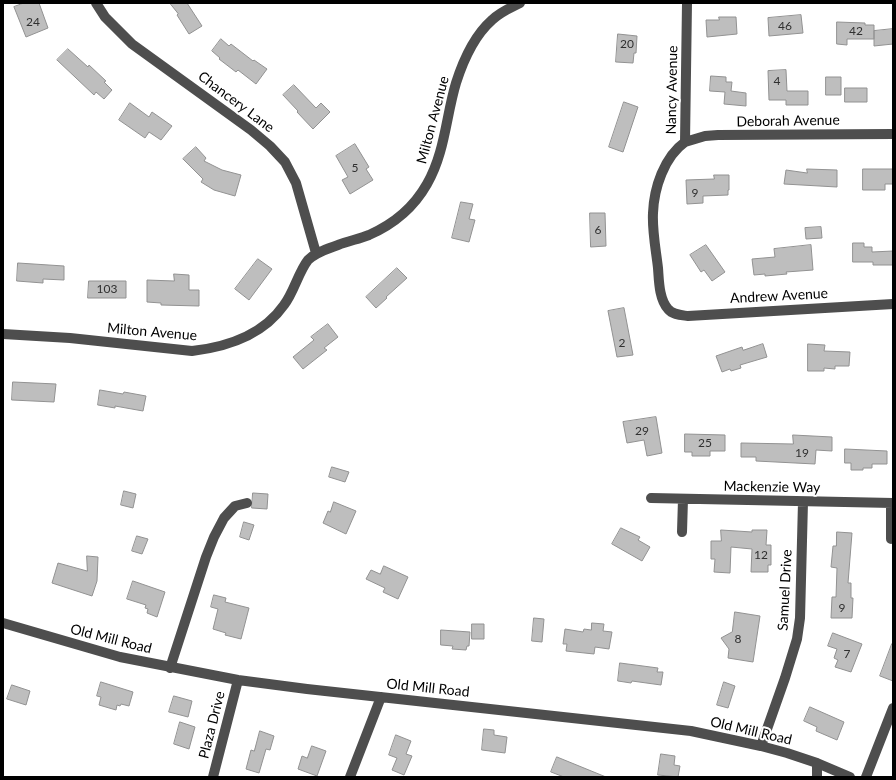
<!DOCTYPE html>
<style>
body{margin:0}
#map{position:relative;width:896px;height:780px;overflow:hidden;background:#fff;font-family:Lato,sans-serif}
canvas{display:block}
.frame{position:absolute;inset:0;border:4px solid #000;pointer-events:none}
</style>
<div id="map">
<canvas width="896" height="780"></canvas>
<div class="frame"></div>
</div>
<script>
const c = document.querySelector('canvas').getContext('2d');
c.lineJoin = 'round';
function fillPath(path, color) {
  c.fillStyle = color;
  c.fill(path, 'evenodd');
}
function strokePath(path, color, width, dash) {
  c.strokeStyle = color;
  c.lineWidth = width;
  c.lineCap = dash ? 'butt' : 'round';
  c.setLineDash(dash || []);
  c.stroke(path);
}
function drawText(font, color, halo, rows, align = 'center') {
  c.font = font + ' Lato,sans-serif';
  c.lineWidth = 4;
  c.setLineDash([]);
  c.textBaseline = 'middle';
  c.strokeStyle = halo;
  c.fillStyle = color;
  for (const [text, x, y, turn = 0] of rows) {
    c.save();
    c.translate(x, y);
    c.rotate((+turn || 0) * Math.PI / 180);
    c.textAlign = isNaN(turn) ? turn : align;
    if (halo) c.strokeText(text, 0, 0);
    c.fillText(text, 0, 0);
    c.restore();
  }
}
const building = new Path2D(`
 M24,3h15l9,25 -22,9 -12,-30z
 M170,3h17l15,23 -13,8 -12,-19 1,-1z
 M801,15l2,18 -34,3 -1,-18z
 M719,17h17l1,17 -30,3 -1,-17h13z
 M837,22l28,1v2h9v14h-27v6l-10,-1z
 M893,29v15l-19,2v-15z
 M618,34l19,2 -1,17h-2l-1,10 -17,-1z
 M221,39l8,7 2,-2 22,17 1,-1 13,9 -11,15 -18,-14 -2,2 -17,-13 1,-1 -8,-7z
 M68,49l20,18 1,-2 17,16 -2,1 8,8 -8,9 -8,-7 -2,3 -37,-35z
 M786,70l1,21h21v14h-22v-5h-17l-1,-29z
 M711,76l15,1v5h6l-1,9 15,2v13l-22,-2 1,-12 -15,-1z
 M826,77h15v18h-15z
 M294,85l22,23 5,-5 9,9 -17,17 -16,-17 1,-1 -15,-16z
 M845,88h22v14h-22z
 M624,102l14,5 -15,45 -14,-5z
 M130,103l19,14 3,-5 20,14 -11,14 -12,-8 -4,6 -26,-18z
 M355,144l14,23 -3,2 7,11 -23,14 -8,-14 6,-3 -12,-21z
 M196,147l10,11 -2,3 18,9 19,5 -6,21 -21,-6 -13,-8 2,-3 -20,-20z
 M807,169l30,1v17l-53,-3 2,-14 21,3z
 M863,169h30v15h-8v6h-22z
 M714,175h15v15h-1v5l-25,1v7l-16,1 -1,-24 28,-1z
 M461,202l12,2 -4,15 6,1 -6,22 -17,-4z
 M590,213h15l1,33 -15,1z
 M821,227l1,11 -16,1 -1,-11z
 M853,243h11v4h8v5l21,-1v14h-20v-3h-20z
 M706,245l19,27 -13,9 -8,-11 -3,2 -11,-17z
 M811,245l2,25 -27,2 1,2 -22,2v-2l-11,1 -2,-16 23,-2 -1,-8z
 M258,259l14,10 -23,31 -14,-11z
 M18,263l46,3v14l-21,-1v4l-26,-2z
 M397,268l10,10 -21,19 1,1 -11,10 -10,-11z
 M174,274l15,1v15h10v16l-38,-1v-2l-14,-1v-22l27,1z
 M89,281h37v17h-38z
 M624,308l9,47 -16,2 -9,-46z
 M328,324l10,13 -14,11 3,2 -24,19 -10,-12 21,-17 -3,-3z
 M763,344l4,13 -27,8 1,3 -10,3 -1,-2 -8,3 -6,-16 26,-9 1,3z
 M808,344l17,1 -1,6 26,1 -1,14h-14v3l-11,-1v3h-16z
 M13,382l43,2 -2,18 -42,-2z
 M100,390l23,4 1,-2 22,4 -3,15 -28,-5v2l-17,-3z
 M656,417l6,36 -15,3 -3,-16 -17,3 -4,-21z
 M685,434l40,1v16h-15v5h-18v-4h-7z
 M793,435l39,2v14l-16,-1 -1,14 -59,-3v-4h-15v-14l52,1z
 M845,449l42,2v13h-15v4h-9v2h-12v-7h-6z
 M332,467l17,5 -4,10 -16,-5z
 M124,491l12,3 -3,14 -12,-3z
 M253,493l15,1 -1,15 -15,-1z
 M334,502l22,9 -10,23 -23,-11 5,-12 2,1z
 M244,522l10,3 -5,15 -9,-3z
 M621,528l19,9 -2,3 12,7 -8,14 -30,-17z
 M721,530l31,2v-2h15l-1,15h5v20h-3v7h-17l1,-23 -21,-2 -1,26 -16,-1 1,-13h-4v-18h10z
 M837,532l15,1 -4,50h3v15h2l-1,20h-21l1,-21h4l1,-29 -6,-1 2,-21h3z
 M137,536l11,3 -6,15 -10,-3z
 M87,556l11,1 -1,24 -5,15 -40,-13 6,-20 29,8z
 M384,566l24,11 -10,22 -15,-7 2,-4 -19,-9 5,-9 9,4z
 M133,581l32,11 -8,25 -10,-4 1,-4 -3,-1 1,-3 -19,-6z
 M214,595l12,3 -1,4 24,6 -8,31 -16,-4 1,-2 -13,-4 5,-20 -7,-2z
 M735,612l25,4 -7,46 -25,-4 1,-9 -8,-11 11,-6z
 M534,618l10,1 -2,23 -10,-1z
 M592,623l12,1 -1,7 9,1 -3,17 -14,-2 -1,7 -28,-3 1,-7h-4l2,-15 18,3 1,-3 7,1z
 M472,624h12v15h-12z
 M441,630l29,2 -1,14h-2l-1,4 -14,-1 1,-3 -12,-1z
 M833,633l29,11 -11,28 -16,-5 3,-7 -4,-2 3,-9 -9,-3z
 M892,644l1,1v36l-13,-5z
 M620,663l38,5 -1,4h6l-2,13 -29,-4 -1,2 -13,-2z
 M101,682l32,10 -4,14 -8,-2 -1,2 -3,-1 -1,5 -17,-5 2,-8 -4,-1z
 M724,682l11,4 -7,22 -11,-3z
 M12,685l18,6 -4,14 -19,-6z
 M174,696l18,5 -4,16 -19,-5z
 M810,707l34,15 -7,18 -21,-9 1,-4 -13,-6z
 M180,722l15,5 -6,22 -15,-5z
 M484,729l10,1v5l13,2 -2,16 -23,-3z
 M260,731l14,5 -4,14 -4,-1 -7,24 -13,-4 5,-19 3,1z
 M396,735l15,6 -5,13 6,2 -8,19 -12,-5 5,-12 -8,-3z
 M312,746l14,5 -9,25 -19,-7 4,-13 5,2z
 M661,754l14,2 -1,9 6,1 -2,11 -20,-2z
 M557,757l49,20h-42l-13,-5z`);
const minor = new Path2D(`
 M96,3l9,14 27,27 119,86 19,16 15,16 11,21 20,70
 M687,3l-2,139c-21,15 -31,46 -32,71 -1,18 3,37 5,55 1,13 1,31 10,41 5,6 13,6 20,7l205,-12
 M685,142l20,-6 13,-1 175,-1
 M3,334l67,4 122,13c35,-4 71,-16 92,-46 10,-13 14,-32 24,-45 8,-8 19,-11 30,-15 10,-4 21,-6 31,-10 25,-11 45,-28 58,-51 18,-31 19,-68 29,-101 7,-22 19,-48 36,-63 8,-8 18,-12 28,-17
 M651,498l242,5
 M891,503v36
 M682,532l1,-33
 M3,623l117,34 118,23 69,9 384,42 70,15 26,7 30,10 33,14
 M170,668l36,-111 8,-20 10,-19 11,-12 12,-3
 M761,746l24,-68 12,-39 3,-21 3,-116
 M817,763v14
 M213,777l25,-97
 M350,777l31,-80
 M866,777l27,-69`);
const numberNames = [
 ["24",33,22],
 ["46",785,26],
 ["42",856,31],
 ["20",627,44],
 ["4",777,81],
 ["5",355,168],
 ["9",695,193],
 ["6",598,230],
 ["103",107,289],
 ["2",622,343],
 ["29",642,431],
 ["25",705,443],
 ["19",802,453],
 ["12",761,555],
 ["9",842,608],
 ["8",738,639],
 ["7",847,654]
];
const streetNames = [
 ["Nancy Avenue",672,90,-89],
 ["Chancery Lane",236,102,37],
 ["Milton Avenue",433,120,-75],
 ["Deborah Avenue",788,121,-1],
 ["Andrew Avenue",779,296,-3],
 ["Milton Avenue",152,332,5],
 ["Mackenzie Way",772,487,1],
 ["Samuel Drive",785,590,-87],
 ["Old Mill Road",111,639,14],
 ["Old Mill Road",428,688,6],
 ["Plaza Drive",212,725,-76],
 ["Old Mill Road",751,731,13]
];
fillPath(building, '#bebebe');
strokePath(building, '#929292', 1);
strokePath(minor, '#4e4e4e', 10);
drawText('12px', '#303030', null, numberNames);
drawText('14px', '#000', '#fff', streetNames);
</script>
